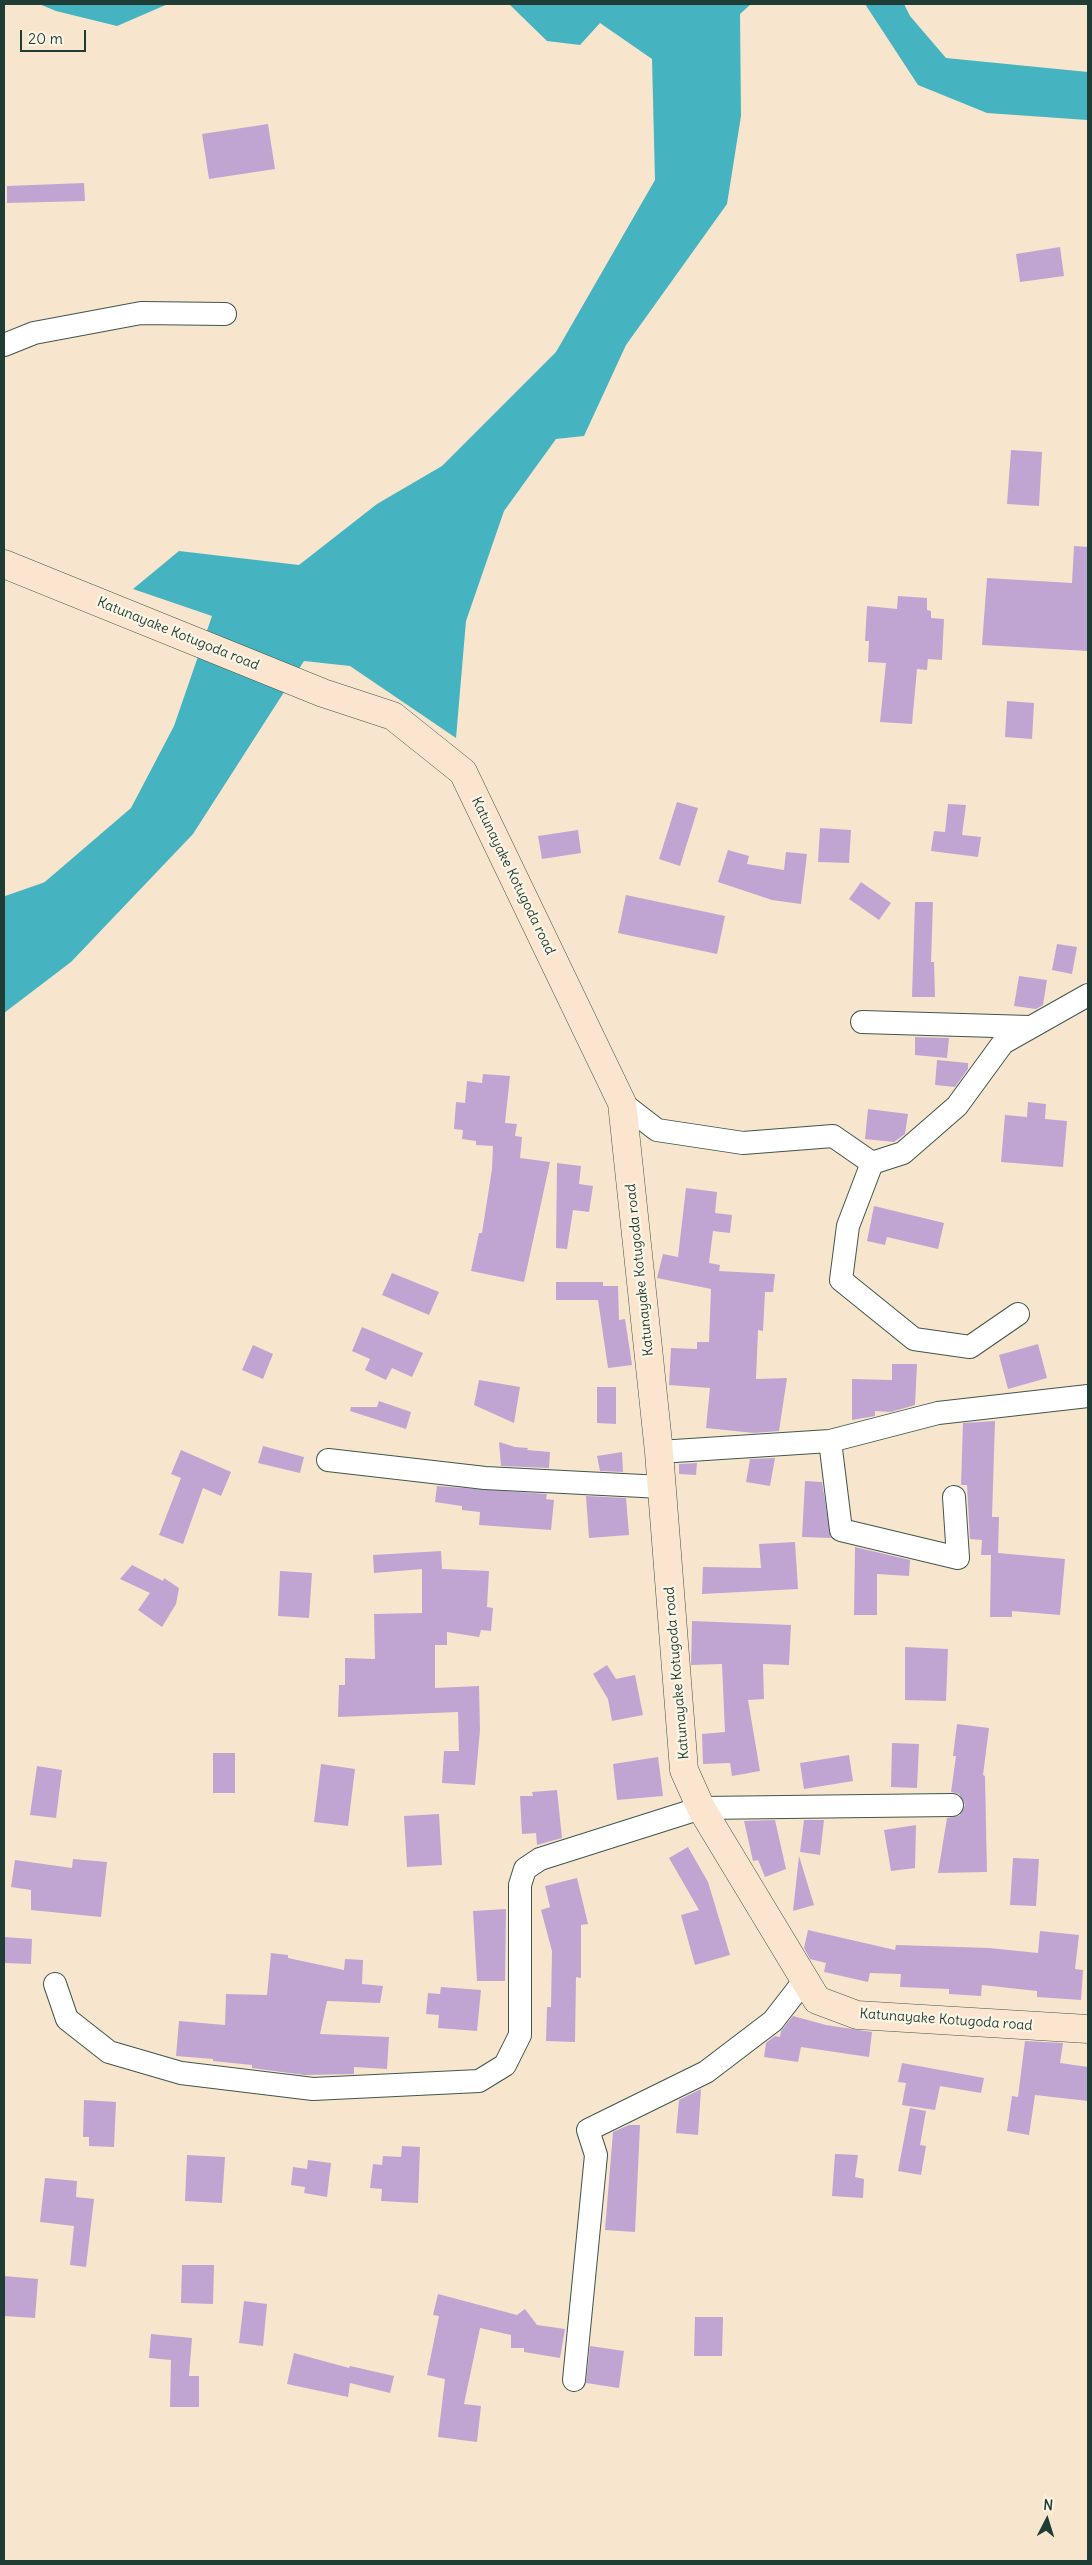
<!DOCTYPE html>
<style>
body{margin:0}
#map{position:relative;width:1092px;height:2565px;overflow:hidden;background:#f7e6cd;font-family:Delius,sans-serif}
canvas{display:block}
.frame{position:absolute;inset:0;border:5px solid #1f3d34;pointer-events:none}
.north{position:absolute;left:1022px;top:2495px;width:50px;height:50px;-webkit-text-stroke:4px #fcf5e5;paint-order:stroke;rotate:5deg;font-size:14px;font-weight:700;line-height:20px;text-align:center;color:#1f3d34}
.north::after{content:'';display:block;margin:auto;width:18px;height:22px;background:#1f3d34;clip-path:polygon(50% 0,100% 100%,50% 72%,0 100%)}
.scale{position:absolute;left:20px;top:30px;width:66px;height:22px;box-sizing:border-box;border:2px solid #1f3d34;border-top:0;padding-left:6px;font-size:15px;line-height:18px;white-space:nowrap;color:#1f3d34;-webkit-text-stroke:4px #fcf5e5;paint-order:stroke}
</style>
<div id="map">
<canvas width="1092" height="2565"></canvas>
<div class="frame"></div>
<div class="north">N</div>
<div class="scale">20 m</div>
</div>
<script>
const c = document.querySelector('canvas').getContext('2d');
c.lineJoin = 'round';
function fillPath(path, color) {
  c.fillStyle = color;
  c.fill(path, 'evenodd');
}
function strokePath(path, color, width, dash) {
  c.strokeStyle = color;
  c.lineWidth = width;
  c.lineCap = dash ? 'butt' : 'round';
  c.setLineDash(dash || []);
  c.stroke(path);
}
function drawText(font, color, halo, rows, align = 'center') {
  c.font = font + ' Delius,sans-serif';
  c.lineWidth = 4.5;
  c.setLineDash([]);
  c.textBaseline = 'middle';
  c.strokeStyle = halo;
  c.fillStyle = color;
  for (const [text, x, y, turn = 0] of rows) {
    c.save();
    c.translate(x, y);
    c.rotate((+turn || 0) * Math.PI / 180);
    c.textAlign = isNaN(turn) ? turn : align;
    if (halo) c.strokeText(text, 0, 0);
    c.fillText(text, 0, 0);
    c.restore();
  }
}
const water = new Path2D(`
 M39,4h129l-51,22 -61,-15z
 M509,4h242l-11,10 1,102 -14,88 -101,141 -42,91 -28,3 -52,72 -38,110 -10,117 -106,-72 -46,-5 -111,173 -122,128 -67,51v-96l127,-109 43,-82 38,-110 -79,-27 46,-38 120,14 78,-61 65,-38 114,-114 99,-172 -3,-121 -52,-36 -20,22 -33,-4z
 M865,4h39l6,12 36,42 142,14v55l-1,-7 -100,-7 -69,-28z`);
const canal = new Path2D(`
 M4,909l46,-16`);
const building = new Path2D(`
 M268,124l7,45 -66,10 -7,-45z
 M84,183l1,18 -78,2v-17z
 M1060,247l4,29 -44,6 -4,-28z
 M1011,450l31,2 -3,54 -32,-2z
 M1074,546l14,1v104l-106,-6 5,-67 85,5z
 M898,596l29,2v12l4,1v7l13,1 -2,41 -14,-1 -1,11 -10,-1 -5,55 -32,-2 6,-59 -18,-1 1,-21h-4l2,-35 30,3z
 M1007,701l27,2 -2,36 -27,-2z
 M677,802l21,6 -18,58 -21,-7z
 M948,804l18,1 -4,30 19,2 -3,20 -47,-6 3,-20 11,1z
 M820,828l31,2 -2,33 -31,-1z
 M578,830l3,23 -39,6 -4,-23z
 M728,850l21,6 -2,8 37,6 2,-18 21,2 -6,50 -29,-4 -54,-18z
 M861,882l30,21 -12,17 -30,-21z
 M626,895l99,21 -8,38 -99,-21z
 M915,902h18l-2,60h3l1,35h-23z
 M1057,944l20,3 -5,27 -20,-4z
 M1019,976l28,4 -4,25 -7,4 -22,-3z
 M915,1037l34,1 -2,20 -32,-3z
 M937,1060l31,3v6l-13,18 -20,-2z
 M483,1074l27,2 -5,47 12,1 -2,12 7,1 -2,21 30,4 -26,120 -53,-11 8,-38h3l10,-64 1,-23 -17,-1v-4l-14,-2 1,-9 -9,-1 2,-27 9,1 2,-22 15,2z
 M1028,1102l18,2 -1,15 22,2 -4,46 -62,-5 4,-47 22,2z
 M868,1109l40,5 -3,20 -11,8 -29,-3z
 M557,1163l24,3 -2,18 14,2 -4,26 -16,-2 -6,39 -11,-1z
 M686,1188l31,4 -2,21 17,2 -2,18 -17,-2 -4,32 11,2 -1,6 56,3 -2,18h-8l-2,39 -5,-1 -2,49 31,-1 -8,53 -25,2 -48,-5 4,-40 -41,-3 2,-37 26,1v-7h12l2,-53 -54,-11 6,-24 15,3z
 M874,1206l70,17 -6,26 -51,-12 -2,8 -18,-4z
 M392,1273l47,19 -10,23 -47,-20z
 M556,1282h47v4h15l1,34 6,-1 7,46 -24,3 -10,-68h-42z
 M362,1327l61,26 -11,24 -20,-9 -6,12 -21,-10 5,-11 -18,-8z
 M1038,1344l9,34 -39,11 -9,-34z
 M253,1345l20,9 -10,25 -21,-9z
 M892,1364h25l-2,41 -24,7 -16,-1v5l-23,4v-41l40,1z
 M479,1380l41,7 -6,36 -40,-18z
 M597,1387h19v37l-19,-1z
 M379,1401l32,11 -5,17 -56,-18 1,-4h26z
 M995,1421l-3,96h7l-1,36 67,6 -5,56 -48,-4v6h-22l1,-62h-10l1,-15 -12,-1 -3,-54h-6l2,-62z
 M499,1442l16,5 13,1 -1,2 23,2 -1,16 -48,-2z
 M263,1446l41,11 -4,16 -42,-10z
 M181,1450l50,22 -10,24 -18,-8 -20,56 -24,-9 22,-57 -10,-4z
 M622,1452l1,20 -23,-1 -3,-15z
 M775,1458l-5,28 -24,-4 4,-23z
 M697,1463l-1,12 -17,-1v-10z
 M805,1481l17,1 9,56 -29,-1z
 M437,1486l110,8 -1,5 8,1 -3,30 -72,-5 1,-13 -18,-2v-4l-27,-4z
 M586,1496l40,2 3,37 -40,3z
 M795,1542l3,47 -96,5 1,-27 58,1 -2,-24z
 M855,1547l55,13 -1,16 -32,-2v41h-23z
 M441,1551l1,18 47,2 -2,36 6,1 -2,23 -10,-1 -2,7 -32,-5v13h-12v43l44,-2 1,44 -5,55 -33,-2 2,-32h15l-1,-39 -120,5 1,-32h6v-27l30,1 -1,-45 48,-1v-44l-48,4 -1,-18z
 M132,1565l31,16 1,-3 15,10 -3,16 -14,23 -24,-17 12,-17 -30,-14z
 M280,1571l32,2 -3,45 -31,-2z
 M692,1621l99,4 -2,40 -26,-1 1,35 -16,1 12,71 -28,5 -2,-13 -27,1 -1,-30 23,-2 -3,-68 -31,1z
 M905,1647l43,2 -2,52 -41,-1z
 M607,1665l9,14 19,-4 8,40 -31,6 -4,-22 -15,-25z
 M957,1724l32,4 -6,47 2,1 2,96 -49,1 9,-55 12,-2 6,-11 -6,-11 -8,-2 5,-36h-3z
 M892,1743l27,1 -2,44 -26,-1z
 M213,1753h22v40h-22z
 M849,1755l4,26 -49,8 -4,-26z
 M658,1757l5,39 -46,4 -4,-36z
 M321,1764l34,5 -7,57 -34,-4z
 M37,1766l25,4 -6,48 -26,-3z
 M557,1790l5,48 -25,7 -1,-12 -14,1 -2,-38h13l-1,-4z
 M439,1814l3,51 -35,2 -3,-51z
 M775,1820l11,49 -21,8 -7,-17 -5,1 -9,-40z
 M804,1820h20l-4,35 -20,-3z
 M916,1825l-1,43 -24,3 -7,-41z
 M688,1847l20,35 22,73 -35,10 -14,-50 18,-5 -30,-52z
 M799,1856l15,49 -21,6z
 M1013,1858l26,1 -3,47 -26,-1z
 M73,1859l34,3 -6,55 -70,-7v-20l-20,-3 4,-27 57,8z
 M577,1878l11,46 -7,1v53l-5,-1 -1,65 -29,-1 1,-34h4l1,-56 -11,-41 9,-3 -5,-21z
 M506,1909l-1,72h-28l-4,-70z
 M808,1930l87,20 1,-5 93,3 49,5 2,-22 39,4 -4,34 8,1 -2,30 -44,-3v-6l-55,-6 -1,11 -32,-2v-5l-49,-2 1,-13 -31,-1 -2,9 -44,-10 2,-9 -16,-4 -6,-11z
 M4,1937l28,2 -1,25 -27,-1z
 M271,1953l17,2v3l56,12 1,-11 18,1 -1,24 21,2 -3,17 -53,-2 -7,33 69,3 -2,32 -33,-2v7l-50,1 -52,-7v-3l-39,-4v-2l-37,-3 3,-35 46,4 1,-31 41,1z
 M441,1987l40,3 -4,41 -39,-3 1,-13 -13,-1 2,-21 12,1z
 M793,2016l33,9 46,7 -3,25 -68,-10 -3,15 -34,-5 2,-14 9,-7 5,1 1,-6z
 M1025,2041l38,2 -3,20 28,4v34l-53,-6 -6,40 -22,-4 5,-35 6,1z
 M902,2063l82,15 -3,15 -41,-7 -5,24 -33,-5 4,-22 -8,-1z
 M701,2089l-3,46 -22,-2 3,-33z
 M84,2100l32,2 -2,45 -25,-1v-9h-6z
 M910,2108l16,3 -6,34 6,1 -5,29 -23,-4z
 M629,2125h11l-5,107 -30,-2 8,-98z
 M402,2146l18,1 -2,56 -37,-2 1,-12 -12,-1 3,-24 9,1 1,-9 18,1z
 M835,2154l23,1 -3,22 9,2 -1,19 -31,-2z
 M187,2155l38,2 -3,46 -37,-2z
 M308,2160l23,3 -4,34 -23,-4 1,-6 -14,-2 2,-18 14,2z
 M45,2178l32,3 -1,16 18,2 -8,68 -16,-2 4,-39 -34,-4z
 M182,2265h32l-1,39 -32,-1z
 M4,2276l34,3 -3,39 -31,-2z
 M438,2294l79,21 8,-6 12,16 28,4 -5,29 -36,-6v-4h-13v-13l-31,-7 -16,76 17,2 -4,36 -39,-5 7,-58 -18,-4 12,-59 -6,-1z
 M244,2301l23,3 -4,42 -24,-3z
 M695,2317h28l-1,39h-28z
 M151,2334l41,4 -3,38h10v31h-29l1,-47 -22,-2z
 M590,2346l34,5 -5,37 -33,-5z
 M294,2353l55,15 1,-2 44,10 -4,17 -40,-10 -2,14 -61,-13z`);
const minor = new Path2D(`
 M4,345l30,-12 107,-20 84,1
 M862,1022l167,5
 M622,1103l35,27 86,13 90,-7 39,27 31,-10 54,-47 46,-63 85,-48
 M872,1163l-24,63 -7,54 73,59 56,8 48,-33
 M830,1441l108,-28 150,-17
 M659,1452l171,-11 11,89 117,28 -4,-61
 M328,1460l157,18 177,9
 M55,1984l12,35 42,33 72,21 132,16 166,-8 26,-16 15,-30v-150l5,-16 15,-10 161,-51 251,-3
 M574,2380l22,-225 -8,-25 118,-58 67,-51 31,-40`);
const secondary = new Path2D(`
 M4,564l319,129 70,23 70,56 159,331 37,349 25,318 17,38 116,192 40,15 231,14`);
const streetNames = [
 ["Katunayake Kotugoda road",178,634,22],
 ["Katunayake Kotugoda road",513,876,64],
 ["Katunayake Kotugoda road",640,1270,-96],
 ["Katunayake Kotugoda road",677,1673,-95],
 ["Katunayake Kotugoda road",946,2020,4]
];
fillPath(water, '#45b3c0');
strokePath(canal, '#45b3c0', 24);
fillPath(building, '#c0a5d3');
strokePath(minor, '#3f564b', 24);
strokePath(secondary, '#3f564b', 29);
strokePath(minor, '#fff', 22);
strokePath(secondary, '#fbe5cf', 28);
drawText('14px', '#1f3d34', '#fcf5e5', streetNames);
</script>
